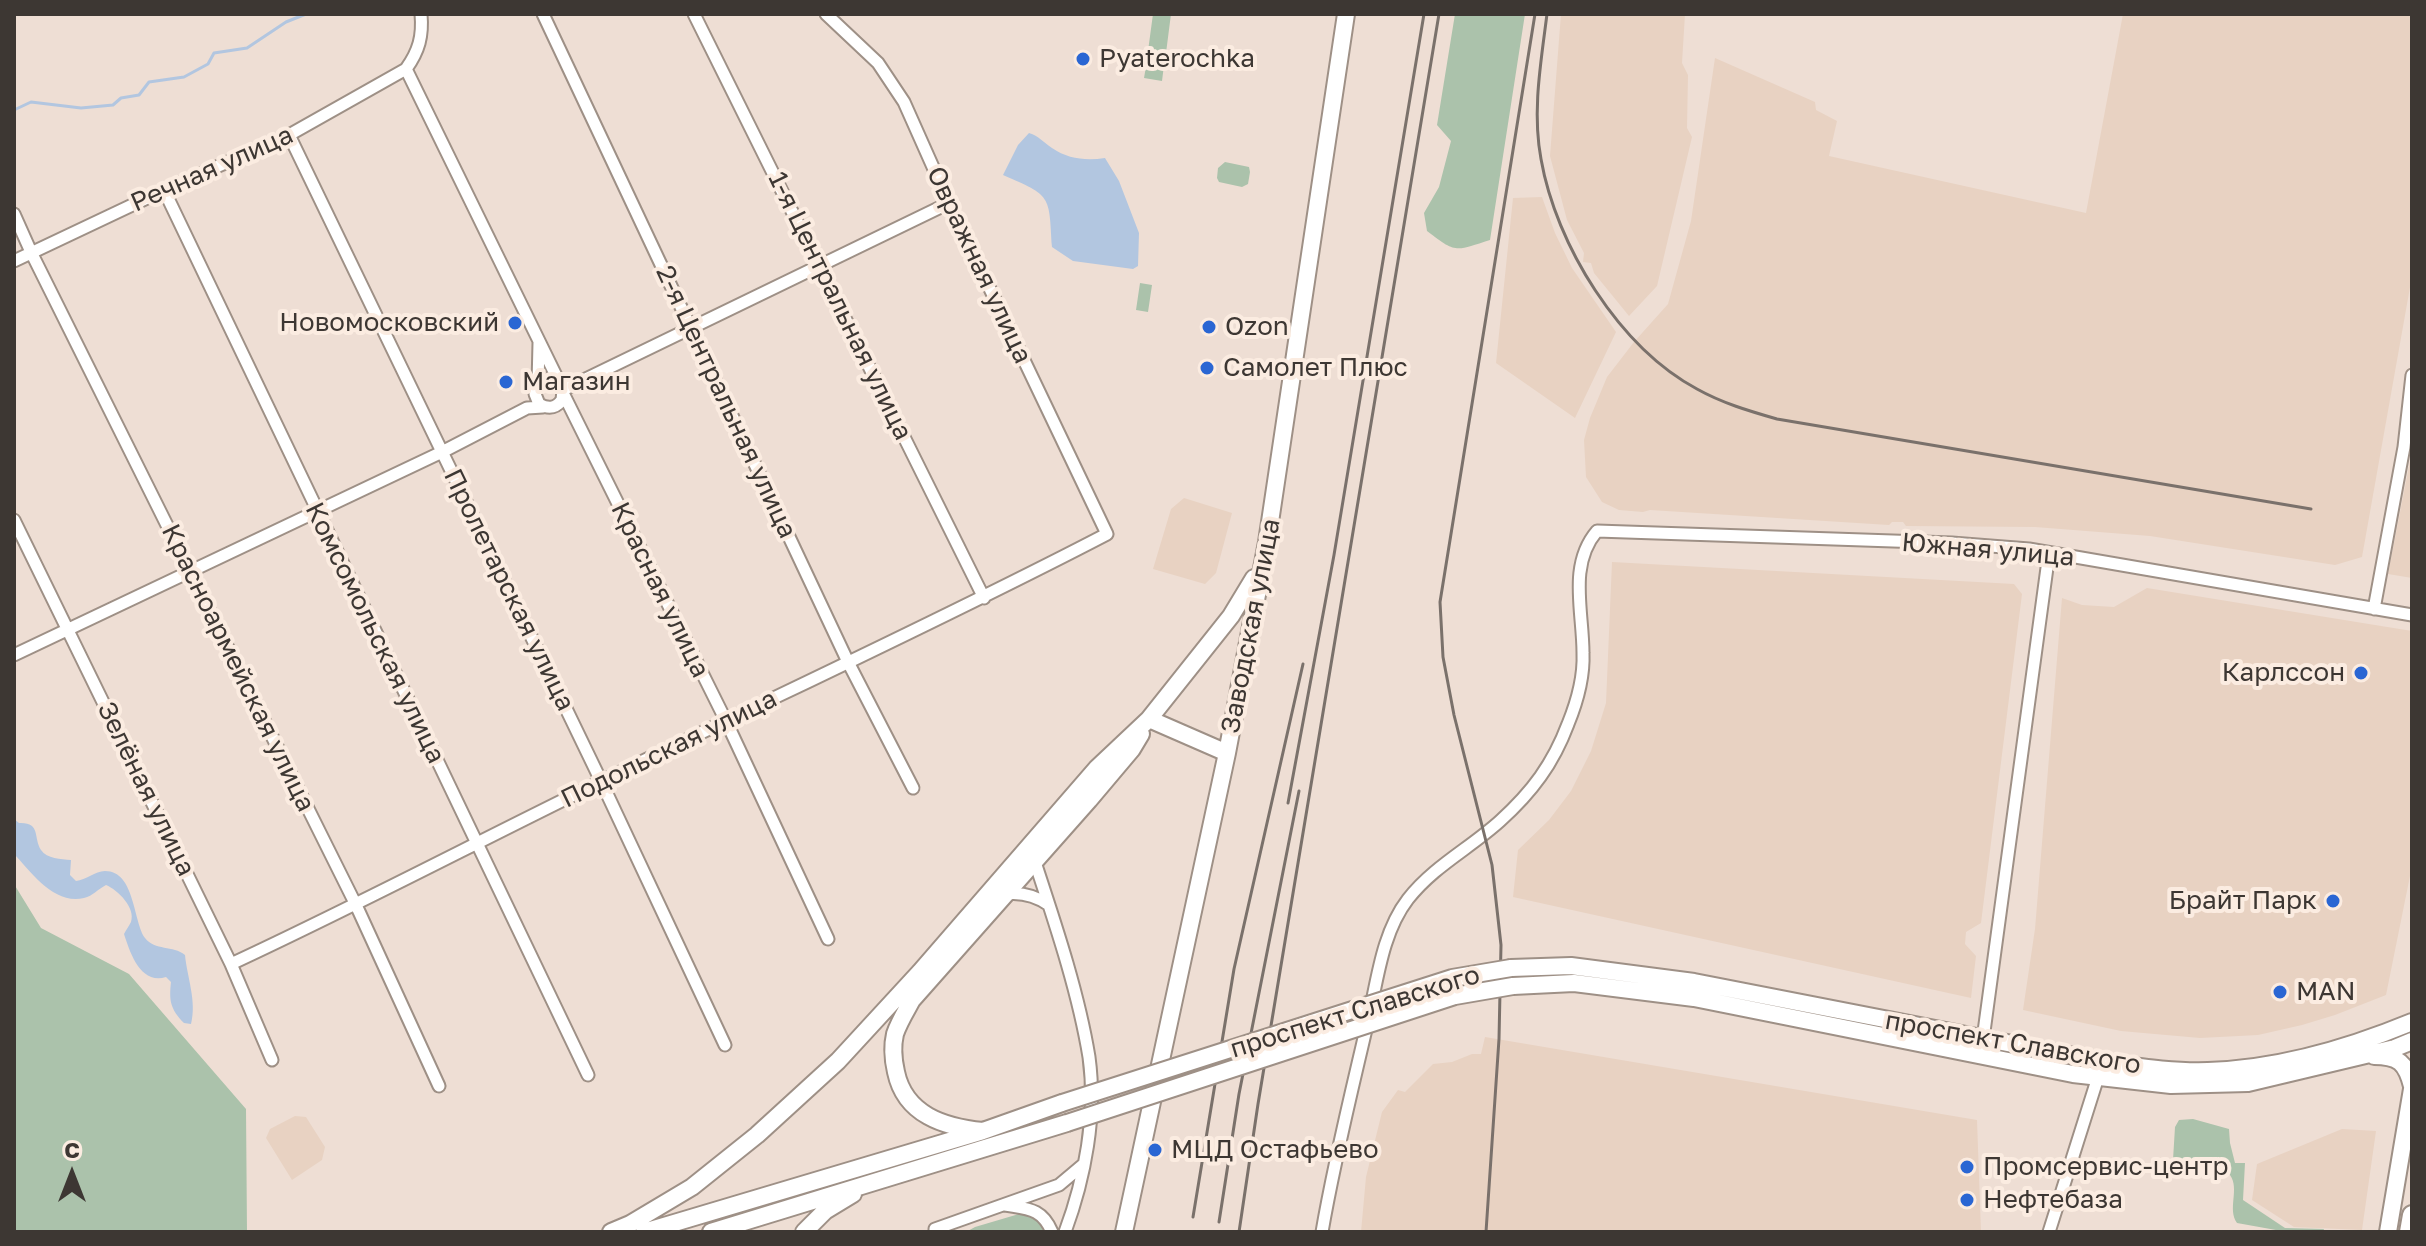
<!DOCTYPE html>
<meta charset="utf-8">
<style>
body{margin:0}
#map{position:relative;width:2426px;height:1246px;overflow:hidden;background:#eeded4;font-family:"Golos Text",sans-serif}
canvas{display:block}
.frame{position:absolute;inset:0;border:16px solid #3d3733;pointer-events:none}
.north{position:absolute;left:32px;top:1134px;width:80px;height:80px;-webkit-text-stroke:6px #fbece1;paint-order:stroke;rotate:0deg;font-size:22px;font-weight:700;line-height:32px;text-align:center;color:#3d3733}
.north::after{content:'';display:block;margin:auto;width:28px;height:36px;background:#3d3733;clip-path:polygon(50% 0,100% 100%,50% 72%,0 100%)}
</style>
<div id="map">
<canvas width="2426" height="1246"></canvas>
<div class="frame"></div>
<div class="north">С</div>
</div>
<script>
const c = document.querySelector('canvas').getContext('2d');
c.lineJoin = 'round';
function fillPath(path, color) {
  c.fillStyle = color;
  c.fill(path, 'evenodd');
}
function strokePath(path, color, width, dash) {
  c.strokeStyle = color;
  c.lineWidth = width;
  c.lineCap = dash ? 'butt' : 'round';
  c.setLineDash(dash || []);
  c.stroke(path);
}
function drawText(font, color, halo, rows, align = 'center') {
  c.font = font + ' "Golos Text",sans-serif';
  c.lineWidth = 8;
  c.setLineDash([]);
  c.textBaseline = 'middle';
  c.strokeStyle = halo;
  c.fillStyle = color;
  for (const [text, x, y, turn = 0] of rows) {
    c.save();
    c.translate(x, y);
    c.rotate((+turn || 0) * Math.PI / 180);
    c.textAlign = isNaN(turn) ? turn : align;
    if (halo) c.strokeText(text, 0, 0);
    c.fillText(text, 0, 0);
    c.restore();
  }
}
const built = new Path2D(`
 M1561,14h124l-3,49 6,12 -1,53 5,9 -35,149 -28,30 -35,-43 -3,-10 -8,-1 1,-9 -17,-33 -17,-64z
 M2123,14h289v262l-50,281 -27,8 -185,-29 -115,-9 -129,-1 -3,-4h-11l-3,3 -239,-15 -7,2 -24,-2 -17,-8 -16,-25 -2,-37 6,-22 17,-41 27,-35 34,-38 23,-83 24,-163 100,44 1,8 21,11 -8,35 257,57z
 M1542,197l13,36 17,35 44,64 -41,86 -79,-55 17,-165z
 M2412,451v127l-24,-4z
 M1184,498l48,15 -16,60 -11,11 -52,-15 18,-60z
 M1612,562l402,22 8,10 -41,329 -15,9 -1,12 11,12 -5,42 -458,-101 5,-47 31,-30 22,-29 20,-40 15,-48z
 M2147,588l265,43v235l-26,129 -51,20 -33,10 -44,10 -58,3 -79,-7 -98,-21 12,-81 27,-331 20,7 32,2z
 M1485,1037l492,83 4,112h-620l5,-55 16,-65 16,-22 7,2 28,-28 19,-2 20,-8h9z
 M295,1116l11,1 19,30 -3,13 -30,20 -26,-42 4,-9z
 M2342,1129l34,2 -14,99 -68,-3 -42,-27 5,-36z`);
const green = new Path2D(`
 M1153,14h18l-5,39 -18,-2z
 M1455,14h70l-35,226c-35,11 -33,14 -63,-9l-3,-18 15,-26 12,-46 -14,-16z
 M1148,55l17,2 -3,24 -18,-3z
 M1225,162l24,5 1,5 -2,12 -6,3 -23,-5 -2,-4 1,-10z
 M1140,283l12,2 -4,27 -12,-2z
 M14,884l27,44 88,46 117,135 1,123h-233z
 M2193,1119l36,10 1,14 5,20h10l-2,37 42,28 39,1 -1,3h-36l-50,-9c-10,-14 3,-34 -7,-48 -19,-27 -35,-5 -57,-15l2,-33 4,-7z
 M1019,1214c13,0 22,5 26,18h-79l9,-5z`);
const water = new Path2D(`
 M1029,133c10,3 14,9 23,15 16,11 34,13 53,10l14,23 20,52 -1,33 -5,3 -60,-8 -21,-14c-3,-52 0,-51 -49,-72l15,-30z
 M14,819l5,4c22,-1 14,14 22,27 6,9 20,9 30,10l-1,15 6,6c10,-1 19,-10 29,-10 30,0 28,50 40,67 10,13 28,7 40,17 2,22 12,46 6,69l-7,-1c-14,-14 -15,-23 -13,-41l-5,-5c-26,8 -36,-25 -42,-43 2,-4 5,-8 7,-12 5,-14 -13,-32 -25,-37 -8,4 -13,11 -22,13 -30,7 -52,-25 -70,-44z`);
const stream = new Path2D(`
 M14,110l17,-8 50,6 32,-3 8,-7 18,-3 10,-13 35,-5 24,-13 6,-11 33,-5 39,-26 20,-8`);
const street = new Path2D(`
 M543,14l305,648 65,126
 M694,14l290,584
 M406,69l157,321 -1,10c-7,9 -14,9 -23,4l-4,-10 3,-10 1,-41
 M289,135l312,646 124,264
 M164,190l424,885
 M14,214l17,38 325,653 83,181
 M14,261l150,-71 125,-55 117,-66c13,-18 17,-33 15,-55
 M563,390l386,-187
 M563,393l163,328 102,218
 M14,520l217,444 41,96
 M2374,609l30,-162 8,-72
 M14,655l428,-203 85,-44 16,-1
 M1033,856c21,64 45,134 56,201 8,58 -4,121 -24,175
 M1005,894c16,-2 30,1 44,11
 M231,964c125,-58 246,-122 369,-182 169,-83 340,-161 507,-248l-158,-331 -45,-101 -26,-39 -52,-49
 M1983,1039l66,-486
 M1005,1205c23,4 37,3 47,27
 M935,1232v-3l124,-44 25,-21
 M1322,1232c12,-70 29,-138 45,-207 10,-41 14,-91 41,-126 26,-33 61,-50 92,-78 32,-29 53,-57 68,-97 9,-22 16,-48 15,-71 0,-42 -15,-88 14,-122l355,12 77,6 383,66
 M2049,1232l49,-155`);
const secondary = new Path2D(`
 M1149,719l78,34
 M1511,968l60,-2 123,16 421,82c31,4 62,8 93,7 69,-2 141,-23 204,-49
 M1513,986l61,-3 120,15 379,76 98,11 77,-2 147,-35 17,-7
 M2374,1056c25,0 32,7 38,30
 M983,1131c-39,-4 -78,-16 -87,-59 -3,-13 -4,-25 -1,-38 4,-12 11,-23 17,-34l177,-200 43,-51 9,-15
 M611,1232l19,-8 62,-37 65,-52 81,-74 82,-89 177,-204 52,-49 82,-103 23,-38
 M644,1232l339,-101 79,-28
 M711,1232l356,-109
 M804,1232l21,-21 28,-17
 M1124,1232l103,-479 40,-211 79,-528
 M2388,1232l24,-143`);
const primary = new Path2D(`
 M2409,1232l3,-17`);
const rail = new Path2D(`
 M1547,14c-6,48 -15,97 -6,145 15,86 78,188 156,230 25,14 52,22 80,30l534,90
 M1288,803l46,-248 90,-541
 M1193,1217l41,-248 69,-305
 M1219,1222l20,-128 60,-303
 M1239,1232l19,-128 181,-1090
 M1486,1232l13,-193 2,-94 -9,-80 -38,-150 -11,-58 -3,-55 95,-588`);
const secondaryBridge = new Path2D(`
 M1062,1103l390,-125 59,-10
 M1067,1123l388,-127 58,-10`);
const markers = [
 [1083,59,8,"#2a66d3"],
 [515,323,8,"#2a66d3"],
 [1209,327,8,"#2a66d3"],
 [1207,368,8,"#2a66d3"],
 [506,382,8,"#2a66d3"],
 [2361,673,8,"#2a66d3"],
 [2333,901,8,"#2a66d3"],
 [2280,992,8,"#2a66d3"],
 [1155,1150,8,"#2a66d3"],
 [1967,1167,8,"#2a66d3"],
 [1967,1200,8,"#2a66d3"]
];
const poiNames = [
 ["Pyaterochka",1099,59],
 ["Новомосковский",499,323,"right"],
 ["Ozon",1225,327],
 ["Самолет Плюс",1223,368],
 ["Магазин",522,382],
 ["Карлссон",2345,673,"right"],
 ["Брайт Парк",2317,901,"right"],
 ["MAN",2296,992],
 ["МЦД Остафьево",1171,1150],
 ["Промсервис-центр",1983,1167],
 ["Нефтебаза",1983,1200]
];
const streetNames = [
 ["Речная улица",212,169,-24],
 ["Овражная улица",979,265,65],
 ["1-я Центральная улица",840,306,64],
 ["2-я Центральная улица",726,402,65],
 ["Южная улица",1988,550,5],
 ["Пролетарская улица",509,590,64],
 ["Красная улица",660,590,64],
 ["Заводская улица",1251,626,-79],
 ["Комсомольская улица",375,633,64],
 ["Красноармейская улица",238,668,64],
 ["Подольская улица",669,749,-26],
 ["Зелёная улица",146,789,64],
 ["проспект Славского",1355,1012,-17],
 ["проспект Славского",2013,1043,10]
];
fillPath(built, '#e8d2c2');
fillPath(green, '#abc2ab');
fillPath(water, '#b2c6e0');
strokePath(stream, '#b2c6e0', 3);
strokePath(street, '#9e9086', 15);
strokePath(secondary, '#9e9086', 20);
strokePath(primary, '#9e9086', 22);
strokePath(street, '#fff', 11);
strokePath(secondary, '#fff', 16);
strokePath(primary, '#fff', 18);
strokePath(rail, '#7a716b', 3);
strokePath(secondaryBridge, '#9e9086', 20, []);
strokePath(secondaryBridge, '#fff', 16);
for (const [x, y, r, color] of markers) {
  const dot = new Path2D();
  dot.arc(x, y, r, 0, 2 * Math.PI);
  c.fillStyle = color;
  c.fill(dot);
  strokePath(dot, '#fbece1', 3);
}
drawText('26px', '#3d3733', '#fbece1', poiNames, 'left');
drawText('26px', '#3d3733', '#fbece1', streetNames);
</script>
